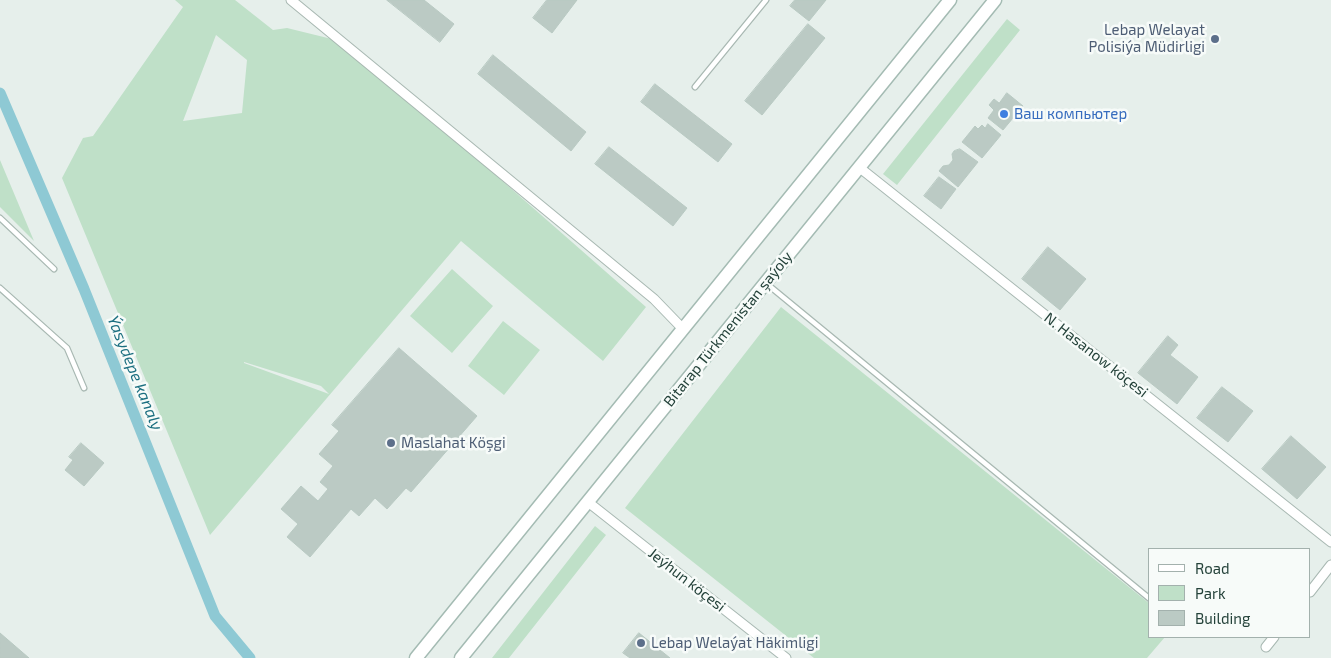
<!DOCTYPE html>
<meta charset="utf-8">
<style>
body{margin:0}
#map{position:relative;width:1331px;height:658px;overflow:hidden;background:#e6efeb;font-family:"Exo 2",sans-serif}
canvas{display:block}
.legend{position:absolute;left:1148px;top:548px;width:162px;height:90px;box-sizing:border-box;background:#f7fbf9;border:1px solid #a3b1ad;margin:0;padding:6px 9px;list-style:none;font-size:15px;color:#24423a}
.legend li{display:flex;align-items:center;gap:10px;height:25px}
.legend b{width:25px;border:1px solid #a3b1ad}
</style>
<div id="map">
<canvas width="1331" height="658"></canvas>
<ul class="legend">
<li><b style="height:6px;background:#fff"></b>Road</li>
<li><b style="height:14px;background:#bfe0c8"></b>Park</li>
<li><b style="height:14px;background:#bbcac4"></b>Building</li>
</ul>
</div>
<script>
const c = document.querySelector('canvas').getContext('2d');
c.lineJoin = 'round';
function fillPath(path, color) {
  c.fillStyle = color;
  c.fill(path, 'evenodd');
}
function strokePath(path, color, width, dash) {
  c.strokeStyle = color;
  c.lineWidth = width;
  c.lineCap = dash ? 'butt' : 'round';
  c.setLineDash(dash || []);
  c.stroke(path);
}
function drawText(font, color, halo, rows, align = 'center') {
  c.font = font + ' "Exo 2",sans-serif';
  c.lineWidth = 5;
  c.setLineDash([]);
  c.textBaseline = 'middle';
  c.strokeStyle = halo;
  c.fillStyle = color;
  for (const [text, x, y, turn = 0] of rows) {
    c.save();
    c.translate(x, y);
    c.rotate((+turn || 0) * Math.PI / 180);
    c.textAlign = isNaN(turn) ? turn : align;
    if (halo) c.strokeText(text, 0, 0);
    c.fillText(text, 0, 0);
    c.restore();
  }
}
const green = new Path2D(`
 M175,0h60l38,30 14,-2 57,14 302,265 -43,54 -142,-120 -251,294 -148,-357 21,-40 10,-2 90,-129zM216,35l31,25 -5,53 -59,8zM244,362l77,24 8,8 -85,-31z
 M1007,19l13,11 -123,155 -14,-11z
 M0,160l34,81 -34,-34z
 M452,269l41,37 -41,47 -42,-37z
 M781,307l369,297v33h15l-18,21h-333l-189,-150z
 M503,321l37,29 -36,45 -36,-29z
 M595,526l11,9 -97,123h-17z`);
const canal = new Path2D(`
 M0,93l84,196 131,327 35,42`);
const building = new Path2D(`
 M387,0h37l30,24 -14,18z
 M547,0h30l-25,33 -19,-15z
 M795,0h31l-17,21 -19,-15z
 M808,24l17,14 -63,77 -17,-14z
 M493,55l93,77 -15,19 -93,-77z
 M655,84l77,60 -14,18 -77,-60z
 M1007,93l16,13 -20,24 -15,-12 6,-8 -5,-5 5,-6 5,4z
 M988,124l13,11 -19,23 -20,-16 13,-16 3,3 4,-4 3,3z
 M609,147l78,61 -14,18 -78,-62z
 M960,149l18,13 -20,25 -19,-16 4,-5 6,-1 4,-5 -1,-6 2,-3z
 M939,177l17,12 -15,20 -17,-13z
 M1048,247l38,32 -26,31 -38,-31z
 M1168,336l10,9 -8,10 28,22 -21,27 -39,-31z
 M399,348l78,68 -66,76 -5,-4 -19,21 -12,-11 -16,18 -8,-7 -41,48 -23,-20 11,-13 -17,-15 20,-23 17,15 10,-12 -8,-7 13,-16 -14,-12 20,-23 -7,-6z
 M1222,387l31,24 -25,31 -31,-24z
 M1291,436l35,31 -29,32 -35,-30z
 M81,443l23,20 -20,23 -19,-16 8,-10 -4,-3z
 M0,633l29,25h-29z
 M639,633l31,25h-40l-7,-5z`);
const service = new Path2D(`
 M695,87l71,-87
 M0,218l54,51
 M767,284l383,315
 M0,288l67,60 17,40`);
const minor = new Path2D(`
 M291,0l363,299 29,30
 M860,168l471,374
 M588,502l198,156
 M1310,592l21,-27
 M1266,647l8,-10`);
const secondary = new Path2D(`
 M416,658l534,-658
 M461,658l534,-658`);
const markers = [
 [1215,39,5,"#5c6f8a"],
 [1004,114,5,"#3f7fe0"],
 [391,443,5,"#5c6f8a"],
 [641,643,5,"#5c6f8a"]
];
const serviceNames = [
 ["Lebap Welayat",1205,30,"right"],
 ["Polisiýa Müdirligi",1205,47,"right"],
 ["Maslahat Köşgi",401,443],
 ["Lebap Welaýat Häkimligi",651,643]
];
const shopNames = [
 ["Ваш компьютер",1014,114]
];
const streetNames = [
 ["Bitarap Türkmenistan şaýoly",728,329,-51],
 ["N. Hasanow köçesi",1096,355,38],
 ["Jeýhun köçesi",687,580,38]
];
const waterNames = [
 ["Ýasydepe kanaly",135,373,68]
];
fillPath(green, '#bfe0c8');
strokePath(canal, '#8ec9d4', 11);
fillPath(building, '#bbcac4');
strokePath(building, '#b8c9c2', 1);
strokePath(service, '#a8b8b2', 7);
strokePath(minor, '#a8b8b2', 11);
strokePath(secondary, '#a4bbb3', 15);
strokePath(service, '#fff', 4.5);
strokePath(minor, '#fff', 9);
strokePath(secondary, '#fff', 12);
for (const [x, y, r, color] of markers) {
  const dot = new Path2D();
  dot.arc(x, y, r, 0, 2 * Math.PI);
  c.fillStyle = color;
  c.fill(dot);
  strokePath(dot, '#f7fbf9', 2);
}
drawText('15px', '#4e5e75', '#f7fbf9', serviceNames, 'left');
drawText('15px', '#366cbe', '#f7fbf9', shopNames, 'left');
drawText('15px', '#24423a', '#f7fbf9', streetNames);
drawText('italic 16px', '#1c6f80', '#f7fbf9', waterNames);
</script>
